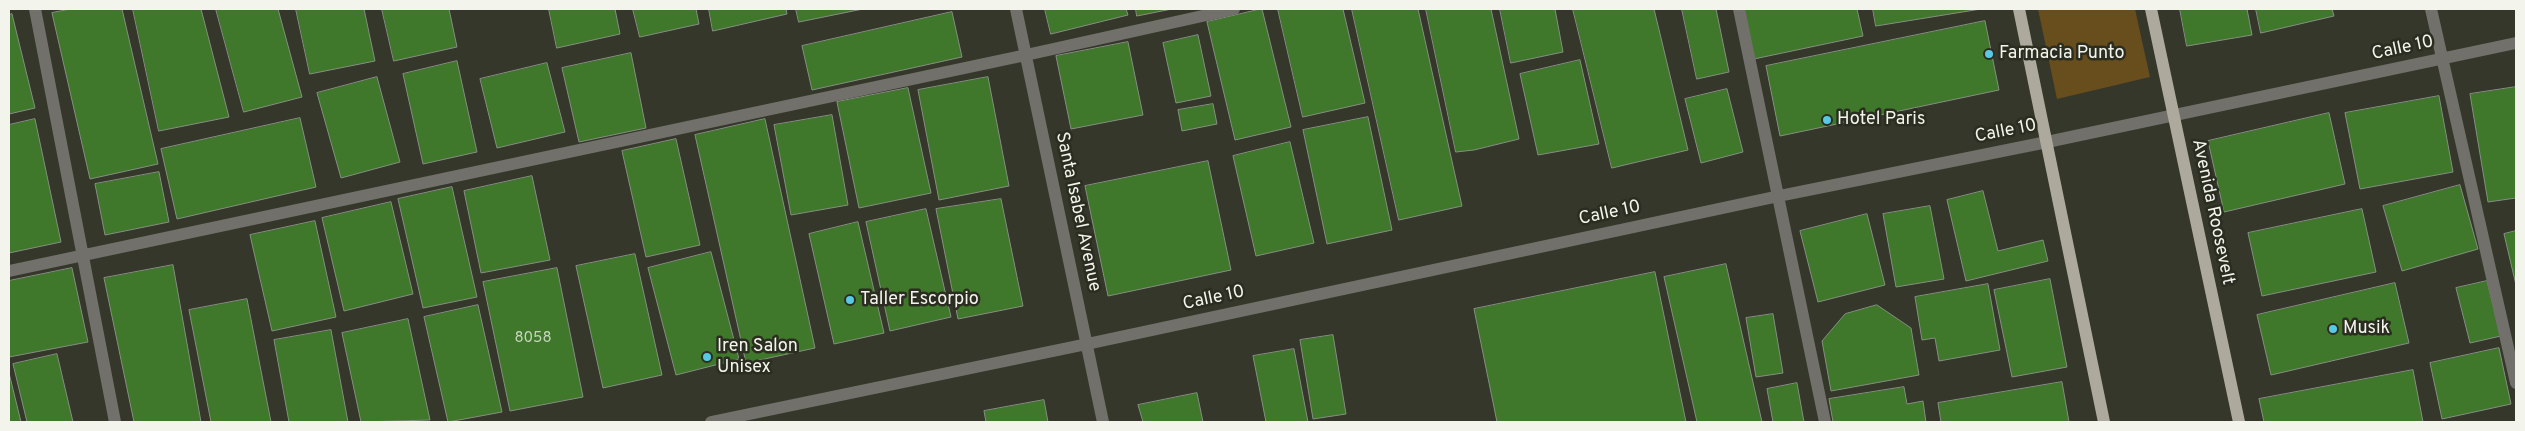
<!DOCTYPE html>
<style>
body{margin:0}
#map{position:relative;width:2525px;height:431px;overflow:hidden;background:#34372a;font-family:Overpass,sans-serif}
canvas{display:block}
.frame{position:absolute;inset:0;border:10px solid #f3f5ed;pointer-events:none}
</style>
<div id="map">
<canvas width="2525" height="431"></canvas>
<div class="frame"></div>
</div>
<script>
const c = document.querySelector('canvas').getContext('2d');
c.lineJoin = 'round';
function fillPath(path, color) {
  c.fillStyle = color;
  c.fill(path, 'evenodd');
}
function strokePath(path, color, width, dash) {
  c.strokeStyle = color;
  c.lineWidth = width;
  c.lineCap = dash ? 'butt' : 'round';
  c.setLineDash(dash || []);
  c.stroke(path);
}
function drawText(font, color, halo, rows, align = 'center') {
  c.font = font + ' Overpass,sans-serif';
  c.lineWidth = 5;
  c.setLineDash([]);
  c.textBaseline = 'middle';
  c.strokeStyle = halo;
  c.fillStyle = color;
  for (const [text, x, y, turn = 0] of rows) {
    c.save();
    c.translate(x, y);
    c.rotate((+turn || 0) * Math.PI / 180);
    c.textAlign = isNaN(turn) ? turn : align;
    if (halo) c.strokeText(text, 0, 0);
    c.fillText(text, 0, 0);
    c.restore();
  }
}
const green = new Path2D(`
 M2038,9h97l15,68 -93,22z`);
const building = new Path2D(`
 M71,9h51l36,155 -68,15 -38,-166z
 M133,9h68l28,108 -70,14z
 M216,9h62l24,88 -58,15z
 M296,9h68l11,52 -65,13z
 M382,9h67l8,38 -63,14z
 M549,9h66l5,25 -63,14z
 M633,9h63l3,15 -59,13z
 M709,9h77l1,5 -74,17z
 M796,9h67l-64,13z
 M1045,9h81l2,6 -77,19z
 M1136,9h36l-35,7z
 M1262,9l29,118 -56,13 -28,-118z
 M1278,9h65l22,94 -62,14z
 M1352,9h66l44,197 -63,14z
 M1426,9h65l28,130 -45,11 -18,2z
 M1500,9h55l8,43 -52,11z
 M1573,9h81l34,141 -76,18z
 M1682,9h34l13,63 -32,7z
 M1743,9h114l6,27 -109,23z
 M1873,9h108l-105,17z
 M2180,9h67l5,26 -65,11z
 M2256,9h76l2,7 -73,17z
 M952,12l10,45 -150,33 -10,-44z
 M12,14l23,94 -26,6v-99z
 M1985,21l14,69 -219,46 -14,-70z
 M1198,35l13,61 -35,7 -13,-60z
 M1128,42l15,73 -72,14 -15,-73z
 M631,53l15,75 -67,14 -17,-74z
 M1580,60l19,84 -61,11 -18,-81z
 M457,61l20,91 -54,12 -20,-90z
 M547,63l18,69 -68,16 -17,-69z
 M377,77l23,85 -59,16 -24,-85z
 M988,77l21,109 -70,14 -21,-110z
 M2516,87v111l-28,4 -18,-108z
 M908,88l23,105 -72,15 -22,-106z
 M1727,89l16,63 -42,11 -16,-64z
 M2439,96l14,76 -93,17 -15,-76z
 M1213,104l4,20 -35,7 -4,-21z
 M2329,113l16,71 -121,28 -16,-71z
 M832,115l16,90 -57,10 -17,-90z
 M1368,117l24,113 -65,14 -24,-114z
 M300,118l16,69 -139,32 -16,-70z
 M35,119l26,123 -52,11v-128z
 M765,119l50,229 -69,15 -51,-228z
 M676,139l24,106 -54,12 -24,-106z
 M1290,142l24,101 -58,13 -23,-100z
 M1208,161l23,109 -123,26 -23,-110z
 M159,172l10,50 -64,13 -10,-51z
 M532,176l18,84 -69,13 -17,-82z
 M2460,185l18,64 -76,22 -19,-65z
 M452,187l25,110 -54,11 -25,-109z
 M1983,191l15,60 45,-11 5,21 -82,20 -19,-81z
 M1001,199l22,107 -65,13 -22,-110z
 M391,202l22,92 -69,17 -22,-93z
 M1930,206l14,73 -48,8 -13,-73z
 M926,209l25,108 -61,14 -24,-109z
 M2362,209l14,63 -114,24 -14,-63z
 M1867,214l18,71 -67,17 -18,-71z
 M315,221l21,96 -64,14 -22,-96z
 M858,222l26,111 -50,11 -25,-110z
 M2516,231v54l-12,-51z
 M711,252l28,107 -63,16 -28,-107z
 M635,254l27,121 -59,13 -27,-122z
 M1726,264l36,158h-65l-33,-145z
 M173,265l28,157h-67l-30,-144z
 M72,268l16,74 -79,15v-76z
 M557,268l26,129 -73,14 -27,-129z
 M1655,272l31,150h-189l-23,-113z
 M2050,279l17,88 -55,10 -18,-87z
 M2487,281l14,55 -31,7 -14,-55z
 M2395,283l14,60 -138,32 -14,-60z
 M1988,284l12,66 -61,11 -4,-23 -13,2 -7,-43z
 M247,299l24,123h-60l-22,-112z
 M478,305l24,107 -54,10 -24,-105z
 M1877,305l34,23 8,47 -88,16 -9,-50 23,-27z
 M1773,314l10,59 -27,4 -10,-59z
 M408,319l22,101 -69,2 -19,-89z
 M331,330l17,92h-59l-15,-82z
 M1333,335l13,79 -33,5 -13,-79z
 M2499,348l12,56 -69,15 -12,-56z
 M1294,349l14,73h-42l-13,-66z
 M57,354l16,68h-46l-14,-58z
 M2413,370l10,52h-159l-5,-23z
 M9,373l12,49h-12z
 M2062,382l7,40h-128l-3,-19z
 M1797,383l7,39h-31l-6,-33z
 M1904,387l3,17 16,-3 3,21h-93l-4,-23z
 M1197,393l6,29h-60l-5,-17z
 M1044,400l4,22h-62l-2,-11z`);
const minor = new Path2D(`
 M35,9l80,413
 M1016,9l87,413
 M1739,9l86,413
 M2431,9l85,374
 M9,271l1017,-216 208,-46
 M711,422l376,-78 692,-148 268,-54 469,-99`);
const major = new Path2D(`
 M2019,9l85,413
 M2151,9l88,413`);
const markers = [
 [1989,54,5,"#59c8e5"],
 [1827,120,5,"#59c8e5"],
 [850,300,5,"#59c8e5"],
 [2333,329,5,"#59c8e5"],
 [707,357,5,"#59c8e5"]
];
const numberNames = [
 ["8058",533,339]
];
const streetNames = [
 ["Calle 10",2403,49,-12],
 ["Calle 10",2006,132,-11],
 ["Santa Isabel Avenue",1077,212,78],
 ["Avenida Roosevelt",2212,212,78],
 ["Calle 10",1610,214,-12],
 ["Calle 10",1214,299,-12]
];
const poiNames = [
 ["Farmacia Punto",1999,54],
 ["Hotel Paris",1837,120],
 ["Taller Escorpio",860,300],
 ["Musik",2343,329],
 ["Iren Salon",717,347],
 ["Unisex",717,368]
];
fillPath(green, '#684d1d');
fillPath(building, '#3f772b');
strokePath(building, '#858f82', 1);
strokePath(minor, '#71706a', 12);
strokePath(major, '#adaa9d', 12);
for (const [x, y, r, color] of markers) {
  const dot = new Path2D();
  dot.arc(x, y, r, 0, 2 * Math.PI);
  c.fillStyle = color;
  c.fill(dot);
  strokePath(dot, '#2a2d20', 2);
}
drawText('15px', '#c6d6bc', null, numberNames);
drawText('18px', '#f3f5ed', '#2a2d20', streetNames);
drawText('18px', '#f3f5ed', '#2a2d20', poiNames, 'left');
</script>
